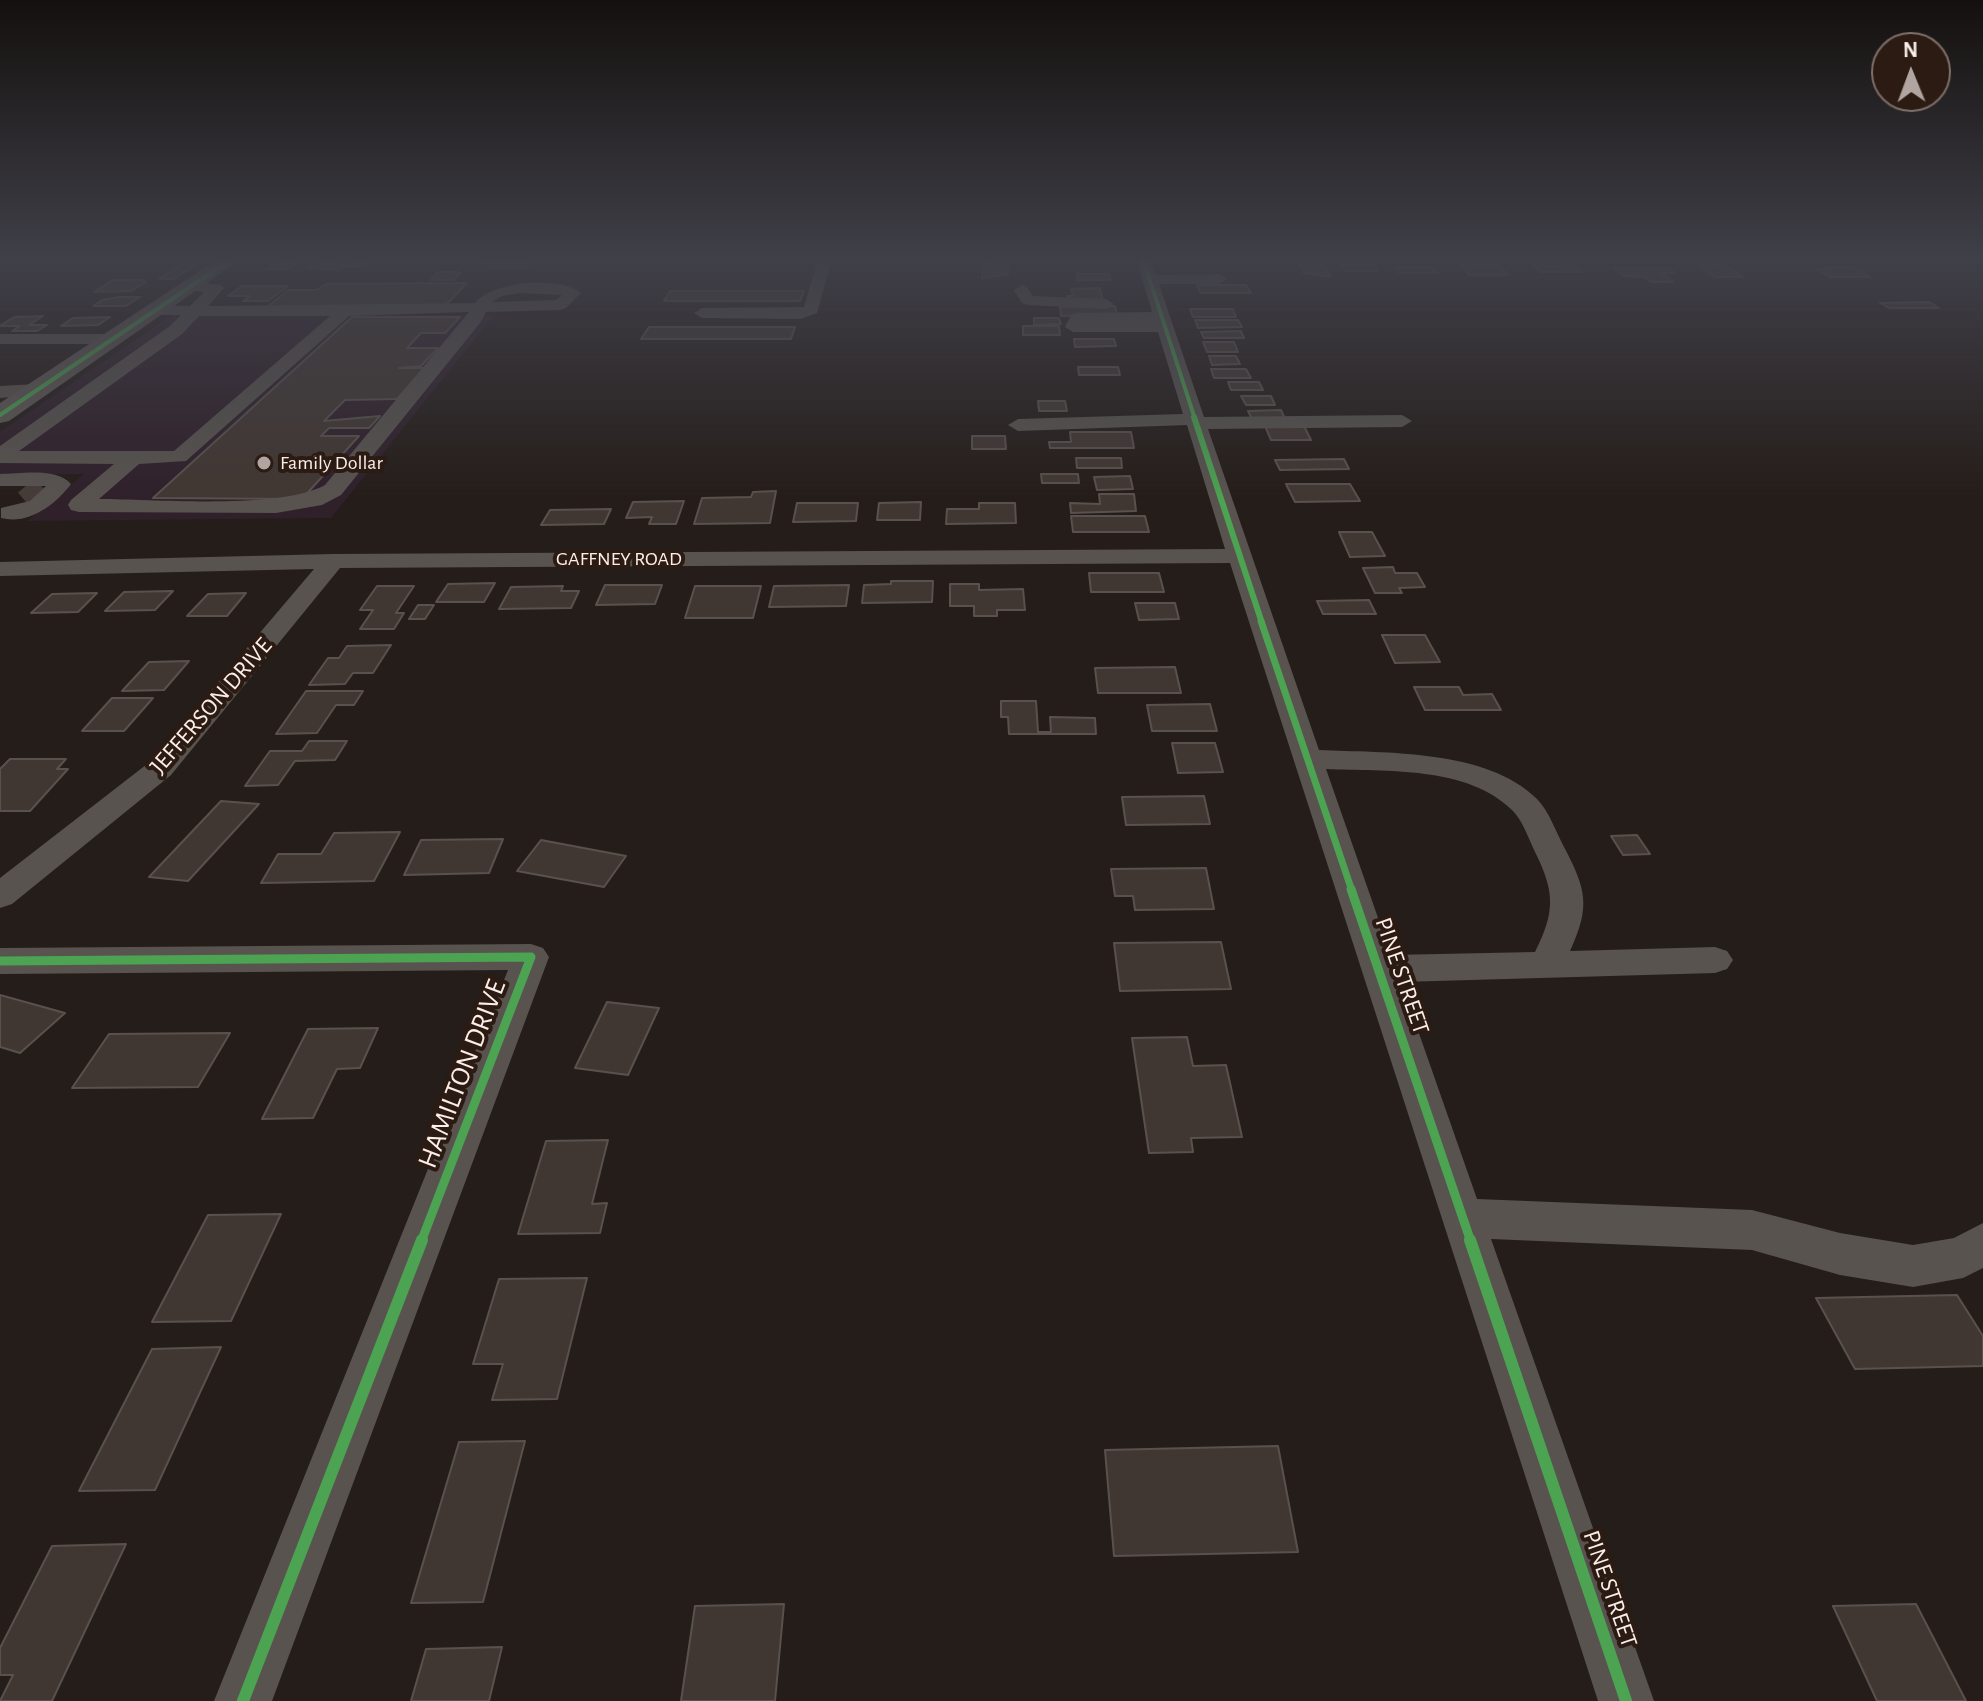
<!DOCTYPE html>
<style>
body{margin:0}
#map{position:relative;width:1983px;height:1701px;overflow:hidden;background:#251d19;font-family:"Alegreya Sans",sans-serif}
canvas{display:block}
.north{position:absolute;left:1871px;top:32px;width:80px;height:80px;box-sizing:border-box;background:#2b1b13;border:2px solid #7e6f69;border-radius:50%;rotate:359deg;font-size:22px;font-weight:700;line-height:32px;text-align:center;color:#fbeee9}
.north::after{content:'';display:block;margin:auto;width:28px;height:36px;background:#b0a5a0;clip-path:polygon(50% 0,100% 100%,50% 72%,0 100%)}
</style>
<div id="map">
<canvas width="1983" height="1701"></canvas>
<div class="north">N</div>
</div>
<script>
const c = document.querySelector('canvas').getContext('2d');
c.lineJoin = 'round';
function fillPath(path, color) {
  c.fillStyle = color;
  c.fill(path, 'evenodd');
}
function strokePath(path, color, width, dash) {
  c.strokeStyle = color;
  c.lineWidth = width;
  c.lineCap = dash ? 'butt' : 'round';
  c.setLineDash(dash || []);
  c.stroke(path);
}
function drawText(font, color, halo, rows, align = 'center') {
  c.font = font + ' "Alegreya Sans",sans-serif';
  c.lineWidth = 8;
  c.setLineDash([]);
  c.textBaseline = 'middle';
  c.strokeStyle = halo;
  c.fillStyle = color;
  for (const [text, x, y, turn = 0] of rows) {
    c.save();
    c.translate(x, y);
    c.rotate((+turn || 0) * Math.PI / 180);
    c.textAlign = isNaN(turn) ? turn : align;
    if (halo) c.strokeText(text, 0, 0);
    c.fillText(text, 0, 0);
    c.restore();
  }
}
const commercial = new Path2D(`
 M172,315h322l-163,203 -304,3 57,-47 -84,1v-43z`);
const building = new Path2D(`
 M275,262h24l-9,7h-24z
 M316,262h20l-3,2 36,-2 -6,5h-22l-3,3 -30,-2z
 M473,262h59l-5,6h-40l5,-4z
 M983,262l25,3v9l-26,4z
 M184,263h15l-25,16h-15z
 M1299,264h25l7,13 -27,-4z
 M1373,264l5,7h-33l-5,-6z
 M1460,265h38l10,10h-39z
 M1575,265l8,7h-42l-7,-6z
 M1698,265h27l18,12h-28z
 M1395,267h37l6,6h-38z
 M1827,267h27l16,10h-41l-13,-8h14z
 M1614,268h55l6,5h-13l11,9h-22l-6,-5 -21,-1z
 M438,272h23l-7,8h-23z
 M1077,274h32l2,6h-33z
 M113,280h30l3,2 -15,9 -37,1z
 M467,283l-23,24 -180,3 24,-20h29l9,-6z
 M1197,285h49l5,8h-50z
 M242,286h46l-20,15h-25l7,-5h-22z
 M1100,288l3,13 -35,1 -1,-6h6l-2,-7z
 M670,291h134l-4,10h-136z
 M119,297h21l-14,9h-33l9,-6z
 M1929,302l10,6h-50l-9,-5z
 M1115,306l2,9 -56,1 -1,-9z
 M1190,309h43l3,8h-43z
 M43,316l-14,9h18l-10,6h-25l8,-5h-20l14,-9z
 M110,317l-12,8 -37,1 12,-8z
 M352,317h108l-15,16h-24l-14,15h31l-17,18 -22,2h26l-28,31 -52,1 -21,21 56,-5 -11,12h-40l-8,8h38l-57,63 -149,-1z
 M1034,318h25l2,6 -27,1z
 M1195,320h43l4,7 -44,1z
 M1023,326h36l1,9h-37z
 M649,327h146l-4,12h-150z
 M1241,331l3,7h-40l-3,-6z
 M1074,339h40l2,7 -41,1z
 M1203,342h31l4,10h-31z
 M1209,356h27l4,8 -28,1z
 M1078,367h40l2,8h-41z
 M1211,369h35l5,9h-37z
 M1228,382h31l4,8h-32z
 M1241,396h30l4,9h-29z
 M1038,401h27l2,10h-28z
 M1281,410l4,9h-33l-4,-8z
 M1265,426h39l7,14h-40z
 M1070,432h61l3,16h-84l-1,-6h22z
 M972,436h33l1,13h-34z
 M1076,458h45l1,10h-45z
 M1344,459l5,10 -69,1 -5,-10z
 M1041,474h37l1,9h-37z
 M1130,476l3,13 -36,1 -3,-13z
 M1286,484h64l10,17 -65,1z
 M776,491l-6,32 -76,1 8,-26 49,-1 2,-5z
 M1099,494h35l2,17 -65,2 -1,-10 30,1z
 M684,501l-8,23h-27l3,-7 -26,1 7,-16z
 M921,502l-1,18h-43l2,-17z
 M797,503h61l-2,18 -63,1z
 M979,503h36l1,20 -70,1 1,-15h32z
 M611,509l-7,15 -63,1 9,-15z
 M1071,516h74l4,16h-76z
 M1339,532h33l13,24 -35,1z
 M1393,567l2,6h22l8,14 -26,1 3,5h-27l-12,-25z
 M1089,573h70l5,19h-73z
 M891,581h42l-1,21 -70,1 2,-18 27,-1z
 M495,583l-11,19h-48l12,-18z
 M950,584h29v6l44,-1 2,21h-28v6h-23v-10h-24z
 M605,585h57l-7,19 -59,1z
 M849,585l-3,21 -77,1 5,-21z
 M377,586h37l-18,27h8l-10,16h-34l13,-19h-13z
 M563,586l-2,5h18l-8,17 -72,1 12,-22z
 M695,586h66l-8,32h-68z
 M173,591l-18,19 -50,1 19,-19z
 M97,593l-19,19 -47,1 21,-19z
 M246,593l-19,23h-40l21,-22z
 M1369,600l7,14h-53l-6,-13z
 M1135,603h40l4,16 -40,1z
 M418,605h16l-9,14h-16z
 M1382,635h43l15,27 -45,1z
 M391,645l-18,28h-20l-8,11 -36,1 19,-27h11l8,-12z
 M189,661l-25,29 -42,1 27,-29z
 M1175,667l6,26h-83l-3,-25z
 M1414,687h45l4,8 29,-1 9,16h-76z
 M306,691h57l-9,14h-18l-19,28 -41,1z
 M112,698h41l-29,33h-42z
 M1001,701h35l2,31h13l-1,-15 45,1 1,16h-87l-1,-17h-7z
 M1210,704l7,27h-65l-5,-26z
 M309,741h38l-12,19 -40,1 -17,24 -33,1 25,-35h32z
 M1172,743h43l8,29 -45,1z
 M10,759h56l-9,10h11l-38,42h-30v-42z
 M1204,796l6,28 -84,1 -4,-28z
 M221,801l38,3 -71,77 -39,-4z
 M400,832l-26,49 -113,2 17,-29h43l13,-21z
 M1637,835l13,19 -27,1 -12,-19z
 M503,839l-14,34 -85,2 17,-35z
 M541,840l85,16 -22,31 -87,-16z
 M1206,868l8,41 -79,1 -2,-14h-18l-4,-27z
 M1221,942l10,47 -111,2 -6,-48z
 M0,995l65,18 -45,40 -20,-6z
 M607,1002l52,6 -31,67 -53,-7z
 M378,1028l-18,40 -23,1 -24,49 -51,1 46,-90z
 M230,1033l-32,54 -126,1 37,-54z
 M1187,1037l6,29 33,-1 16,72 -51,1 2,14 -44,1 -17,-115z
 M608,1140l-16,64 15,-1 -7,30 -82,1 28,-93z
 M281,1214l-50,107 -79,1 56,-107z
 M587,1278l-30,121 -65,1 11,-36h-30l26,-85z
 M1957,1295l26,41v30l-128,3 -39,-71z
 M221,1347l-66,143 -76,1 73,-142z
 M525,1441l-42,161 -72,1 48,-161z
 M1278,1446l20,106 -184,4 -9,-106z
 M126,1544l-74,157h-52l13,-26h-13v-27l52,-102z
 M784,1604l-9,97h-94l14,-95z
 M1916,1604l50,97h-89l-44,-95z
 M502,1647l-13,54h-78l15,-52z`);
const minorTunnel = new Path2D(`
 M25,501l17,-14`);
const minor = new Path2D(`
 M817,262h14l-14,51 -16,6 -99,-1 -8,-5 8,-5 102,-1z
 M1137,262h14l5,13 63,-1 8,5 -8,5h-60l45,133 198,-2 10,6 -10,6 -194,2 111,321c66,3 168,-1 218,49 12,12 19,33 27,48 22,42 27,59 6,104l145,-4 12,4 6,9 -6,9 -12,4 -314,9 76,217 275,11 88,23 73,12 41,-7 29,-15v45l-20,10 -50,9 -73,-12 -88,-25 -261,-11 163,462h-56l-368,-1138 -890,5 -169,207 -159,129 -12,4v-30l151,-117 163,-192 -314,7v-14l333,-8 892,-5 -38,-124 -169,6 -10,-6 10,-6 165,-5 -25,-82h-85l-8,-5 6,-12 6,-2 75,-1zM1326,769c60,3 141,-4 187,42 10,10 16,29 23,43 19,39 19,58 -1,98l-144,3z
 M190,281l31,4 3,3 -16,18 267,-3c16,-22 86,-28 106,-10l-15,15 -6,2 -74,2 -6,11 -139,172 -19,10 -46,8 -197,-1 -8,-2 -3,-5 3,-5 43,-36 -114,-1v-17l170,-120 11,-11h-26l-8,-5 8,-5 35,1 14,-14 -19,-3 -3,-3zM520,293l42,2 -6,5 -64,2 10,-6zM469,312l-144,173c-47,25 -168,14 -226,14l40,-35 47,-3 163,-145zM199,316h131l-156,135h-155l163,-117z
 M1022,285l5,2 6,9 73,3 8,5 -8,5 -78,-4 -6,-2 -8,-13z
 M0,334h112l8,5 -8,5h-112z
 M37,384l7,2 2,4 -2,4 -44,4v-12z
 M0,474c21,0 56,-7 71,10 -16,21 -42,41 -70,34v-10l29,-7 16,-15h-46z
 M531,944l12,4 6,9 -277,744h-58l294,-731 -508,4v-26z`);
const highway = new Path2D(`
 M213,262h24l-228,159 -9,2v-20z`);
const cyclewayFar4 = new Path2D(`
 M1144,262l51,157
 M0,415l227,-153`);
const cyclewayFar3 = new Path2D(`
 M1194,417l68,206`);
const cyclewayFar2 = new Path2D(`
 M1261,621l91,270`);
const cyclewayFar1 = new Path2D(`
 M1351,889l120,353
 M0,961l531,-4 -110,285`);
const cycleway = new Path2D(`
 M1470,1240l156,461
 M243,1701l179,-461`);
const markers = [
 [264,463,8,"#b0a5a0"]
];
const farPoinames = [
 ["Family Dollar",280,463]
];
const farStreetnames = [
 ["GAFFNEY ROAD",619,559]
];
const streetNames = [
 ["JEFFERSON DRIVE",211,706,-49],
 ["PINE STREET",1402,976,71],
 ["PINE STREET",1610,1589,71]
];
const nearStreetnames = [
 ["HAMILTON DRIVE",462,1074,-69]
];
fillPath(commercial, '#2f202a');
fillPath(building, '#413732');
strokePath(building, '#58514d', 2);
strokePath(minorTunnel, '#453c38', 22, [22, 11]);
fillPath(minor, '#58534f');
fillPath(highway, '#605954');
strokePath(cyclewayFar4, '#4ca352', 4);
strokePath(cyclewayFar3, '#4ca352', 6);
strokePath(cyclewayFar2, '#4ca352', 7);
strokePath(cyclewayFar1, '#4ca352', 9);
strokePath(cycleway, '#4ca352', 12);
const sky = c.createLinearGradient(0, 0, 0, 500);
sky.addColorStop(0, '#14100e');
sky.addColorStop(0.52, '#404049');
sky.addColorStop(1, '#40404900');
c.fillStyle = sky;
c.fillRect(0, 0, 1983, 500);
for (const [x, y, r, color] of markers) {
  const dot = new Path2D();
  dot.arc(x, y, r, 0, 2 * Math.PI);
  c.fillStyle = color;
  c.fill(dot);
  strokePath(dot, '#2b1b13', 3);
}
drawText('20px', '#fbeee9', '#2b1b13', farPoinames, 'left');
drawText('20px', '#fbeee9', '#2b1b13', farStreetnames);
drawText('24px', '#fbeee9', '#2b1b13', streetNames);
drawText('28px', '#fbeee9', '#2b1b13', nearStreetnames);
</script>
